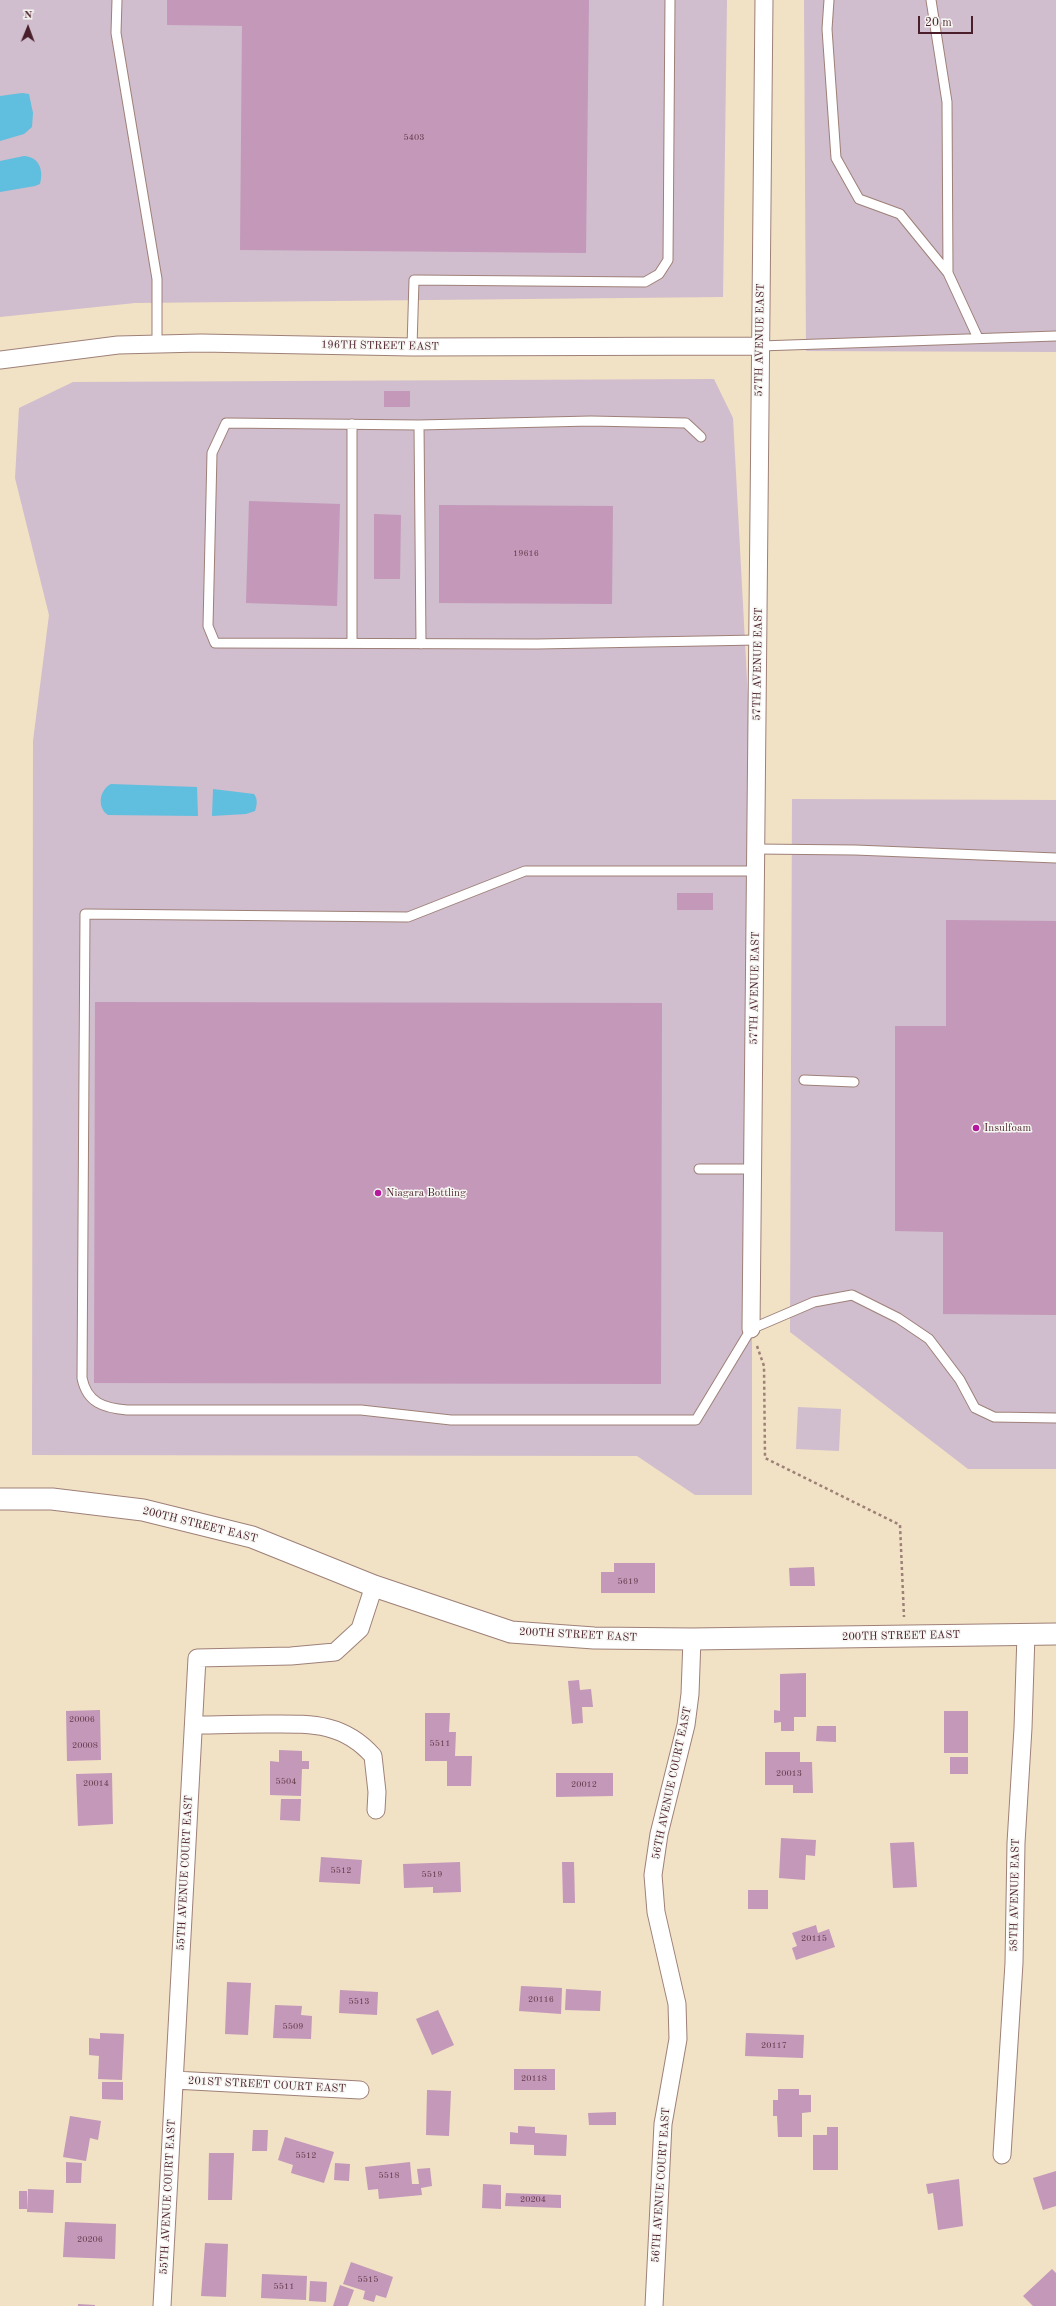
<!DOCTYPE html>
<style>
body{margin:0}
#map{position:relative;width:1056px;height:2306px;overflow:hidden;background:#f1e1c5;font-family:"Old Standard TT",serif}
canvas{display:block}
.north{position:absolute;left:8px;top:8px;width:40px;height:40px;-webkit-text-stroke:3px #f6f6f2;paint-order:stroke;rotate:1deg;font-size:11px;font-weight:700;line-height:16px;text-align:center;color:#4a1f2b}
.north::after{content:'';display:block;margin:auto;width:14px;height:18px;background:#4a1f2b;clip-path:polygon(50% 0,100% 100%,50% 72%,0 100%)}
.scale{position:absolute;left:918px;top:16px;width:55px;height:18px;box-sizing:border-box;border:2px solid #4a1f2b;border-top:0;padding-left:5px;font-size:12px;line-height:14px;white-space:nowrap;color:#4a1f2b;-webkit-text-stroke:3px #f6f6f2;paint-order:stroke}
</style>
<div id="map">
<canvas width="1056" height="2306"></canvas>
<div class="north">N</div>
<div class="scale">20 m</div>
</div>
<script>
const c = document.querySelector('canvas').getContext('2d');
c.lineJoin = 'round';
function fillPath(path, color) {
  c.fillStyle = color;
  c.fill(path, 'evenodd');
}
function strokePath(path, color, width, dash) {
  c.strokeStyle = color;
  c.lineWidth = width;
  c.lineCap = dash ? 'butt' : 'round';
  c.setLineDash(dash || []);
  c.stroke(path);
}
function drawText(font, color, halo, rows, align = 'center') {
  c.font = font + ' "Old Standard TT",serif';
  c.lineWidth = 3;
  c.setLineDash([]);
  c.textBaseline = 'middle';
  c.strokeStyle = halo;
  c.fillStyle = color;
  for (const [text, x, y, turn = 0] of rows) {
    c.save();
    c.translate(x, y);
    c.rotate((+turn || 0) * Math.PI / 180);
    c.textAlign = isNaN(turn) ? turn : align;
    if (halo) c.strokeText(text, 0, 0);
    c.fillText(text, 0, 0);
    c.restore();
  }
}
const industrial = new Path2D(`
 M0,0h727l-4,297 -588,6 -135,14z
 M804,0h252v352l-250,-1z
 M714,379l19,39 19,355v722h-57l-58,-39 -605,-1 1,-714 16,-126 -34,-137 4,-70 54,-26z
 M792,799l264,1v669h-88l-178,-137z
 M798,1407l43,2 -2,42 -43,-2z`);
const water = new Path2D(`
 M22,93l7,1 4,19 -1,14 -8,7 -24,7v-45z
 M24,156c15,1 20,14 16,28l-5,2 -35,6v-31z
 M111,784l86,3 1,29 -90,-1c-11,-7 -9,-25 3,-31z
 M213,789l41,5c4,5 3,11 1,17l-9,3 -34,2z`);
const building = new Path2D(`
 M167,0h422l-3,253 -346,-3 2,-224 -75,-1z
 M384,391h26v16h-26z
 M249,501l91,3 -3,102 -91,-3z
 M439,505l174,1 -1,98 -173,-1z
 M374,514l27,1 -1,64h-26z
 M677,893h36v17h-36z
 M946,920l110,1v394l-113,-1v-82l-48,-1v-205h51z
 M95,1002l567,1 -1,381 -567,-1z
 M614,1563h41v30h-54v-21h13z
 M814,1567l1,19h-25l-1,-18z
 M806,1673v44h-12v14h-13v-9l-7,1v-13l6,1v-37z
 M579,1680l1,10 11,-1 2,18h-11l1,16 -11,1 -4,-43z
 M100,1710l1,50 -34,1 -1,-50z
 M944,1711h24v42h-24z
 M425,1713h25l-1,19h7l-1,24h17l-1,30h-24v-25h-22z
 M817,1726h19v16l-20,-1z
 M279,1750l23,1v10h7v8h-7l-1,27 -31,-1v-34l9,1z
 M765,1752h35v10h12l1,31h-20v-8h-28z
 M950,1757h18v17h-18z
 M112,1773l1,51 -35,2 -2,-52z
 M556,1773h57v23l-57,1z
 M281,1799h20l-1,22 -20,-1z
 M781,1838l35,2 -1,16 -9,-1 -1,25 -26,-2z
 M914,1842l3,45 -24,1 -3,-45z
 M321,1857l41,3 -2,24 -41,-2z
 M460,1862l1,30 -28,1v-6l-29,1 -1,-24z
 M562,1862h12l1,41h-12z
 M748,1890h20v19h-20z
 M816,1925l2,8 11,-4 6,18 -39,13 -4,-12 5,-2 -5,-13z
 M227,1982l24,1 -3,52 -23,-1z
 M521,1986l41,2 -1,26 -42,-3z
 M566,1989l35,2 -1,20 -35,-1z
 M340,1990l38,2 -1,23 -38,-2z
 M275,2005l27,1 -1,9 11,1 -1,23 -38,-1z
 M438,2010l16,35 -22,10 -16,-36z
 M100,2033l24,1 -2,46 -24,-1 1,-23 -10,-1v-17l11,1z
 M746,2033l58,2 -1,23 -58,-2z
 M514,2069h41v21h-41z
 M102,2082h21v18l-21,-1z
 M778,2089h21v6h12v17l-9,1v24h-24l-1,-21h-4v-16h5z
 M427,2090l24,1 -2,45 -23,-1z
 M616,2112v13h-27l-1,-12z
 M70,2116l31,5 -3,19 -8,-2 -4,23 -23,-4z
 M518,2126l17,1v6l32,2 -1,21 -32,-1v-10l-24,-1v-12l8,1z
 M827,2127h11v43h-25v-35h14z
 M253,2130h15l-1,21h-15z
 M285,2137l49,15 -10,31 -33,-10 2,-8 -15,-5z
 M209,2153h25l-2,47h-24z
 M66,2162l16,1 -1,20h-15z
 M410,2162l2,22h7l-2,-15 13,-1 2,18 -11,2 1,7 -43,4 -1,-10 -10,1 -3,-23z
 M335,2163l15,1 -1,17 -15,-1z
 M1056,2171v35l-13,4 -10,-32z
 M959,2179l4,47 -25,4 -5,-37 -5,1 -2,-10z
 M483,2184l18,1v24l-19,-1z
 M28,2189l26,1 -1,23 -26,-1z
 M19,2191h8v18h-8z
 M506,2193l55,2v13l-56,-2z
 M65,2222l51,2 -1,35 -52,-2z
 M205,2243l23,1 -2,53 -25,-1z
 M351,2262l42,15 -7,21 -10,-3 -2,7 -11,-3 2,-8 -22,-7z
 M1052,2269l4,4v33h-23l-10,-10z
 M262,2274l45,2 -1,24 -45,-2z
 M310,2281l17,1 -1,20 -17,-1z
 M340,2285l14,5 -6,16h-15z
 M78,2304l17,1v1h-17z`);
const path = new Path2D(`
 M757,1346l7,20 1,92 135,67 4,92`);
const service = new Path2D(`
 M117,0l-1,33 41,246v66
 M829,0l-2,29 9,129 23,41 41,15 48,59 30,65
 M931,0l16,102 1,171
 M760,346l296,-10
 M412,347l2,-67 231,2 14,-8 9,-14 2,-260
 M352,424v219
 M419,425l2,219
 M701,437l-15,-14 -95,-2 -172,4 -193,-2 -14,30 -4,173 7,17 322,1 221,-4
 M756,849l99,1 201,8
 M756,871h-231l-117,46 -323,-3 -3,464c5,25 22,30 45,32h234l90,10h245l55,-91 63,-27 38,-7 46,23 31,21 31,41 15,28 19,9 62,1
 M804,1080l50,2
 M699,1169h54`);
const minor = new Path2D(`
 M0,360l118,-15 83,-2 211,4 348,-1
 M751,1329l13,-1329
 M194,1725c24,0 47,-1 71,-1 43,0 77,-3 108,32l4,36 -1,18
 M174,2080l186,10
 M1002,2155l12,-192 2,-120 7,-115 3,-94
 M162,2306l35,-648 94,-2 44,-4 25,-23 14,-43
 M654,2306l9,-182 15,-85 -1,-35 -21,-92 -3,-37 6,-41 27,-109 4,-31 2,-55`);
const tertiary = new Path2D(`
 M0,1499h52l91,11 109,27 122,49 137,46 83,6 98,1 364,-5`);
const markers = [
 [976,1128,4,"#b5179e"],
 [378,1193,4,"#b5179e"]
];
const numberNames = [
 ["5403",414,138],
 ["19616",526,554],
 ["5619",628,1582],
 ["20006",82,1720],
 ["5511",440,1744],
 ["20008",85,1746],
 ["20013",789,1774],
 ["5504",286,1782],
 ["20014",96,1784],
 ["20012",584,1785],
 ["5512",341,1871],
 ["5519",432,1875],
 ["20115",814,1939],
 ["20116",541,2000],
 ["5513",359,2002],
 ["5509",293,2027],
 ["20117",774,2046],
 ["20118",534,2079],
 ["5512",306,2156],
 ["5518",389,2176],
 ["20204",533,2200],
 ["20206",90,2240],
 ["5515",368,2280],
 ["5511",284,2287]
];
const streetNames = [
 ["57TH AVENUE EAST",760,340,-89],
 ["196TH STREET EAST",380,346,1],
 ["57TH AVENUE EAST",758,664,-89],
 ["57TH AVENUE EAST",755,988,-89],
 ["200TH STREET EAST",200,1525,14],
 ["200TH STREET EAST",578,1635,3],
 ["200TH STREET EAST",901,1636,-1],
 ["56TH AVENUE COURT EAST",672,1783,-78],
 ["55TH AVENUE COURT EAST",185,1873,-87],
 ["58TH AVENUE EAST",1015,1895,-89],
 ["201ST STREET COURT EAST",267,2085,3],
 ["56TH AVENUE COURT EAST",661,2185,-86],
 ["55TH AVENUE COURT EAST",168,2197,-87]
];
const poiNames = [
 ["Insulfoam",984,1128],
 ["Niagara Bottling",386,1193]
];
fillPath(industrial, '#d0bdcd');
fillPath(water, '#60bede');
fillPath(building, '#c398b9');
strokePath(service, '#9e8078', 11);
strokePath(minor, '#9e8078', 19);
strokePath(tertiary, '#9e8078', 23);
strokePath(path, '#9e8078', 2.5, [3, 3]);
strokePath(service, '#fff', 9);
strokePath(minor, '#fff', 17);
strokePath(tertiary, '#fff', 21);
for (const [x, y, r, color] of markers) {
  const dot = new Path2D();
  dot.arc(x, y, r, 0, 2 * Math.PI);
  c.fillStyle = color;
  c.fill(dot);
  strokePath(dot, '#f6f6f2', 1.5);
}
drawText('9px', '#683d4e', null, numberNames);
drawText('11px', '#4a1f2b', '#f6f6f2', streetNames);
drawText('11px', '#4a1f2b', '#f6f6f2', poiNames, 'left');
</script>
